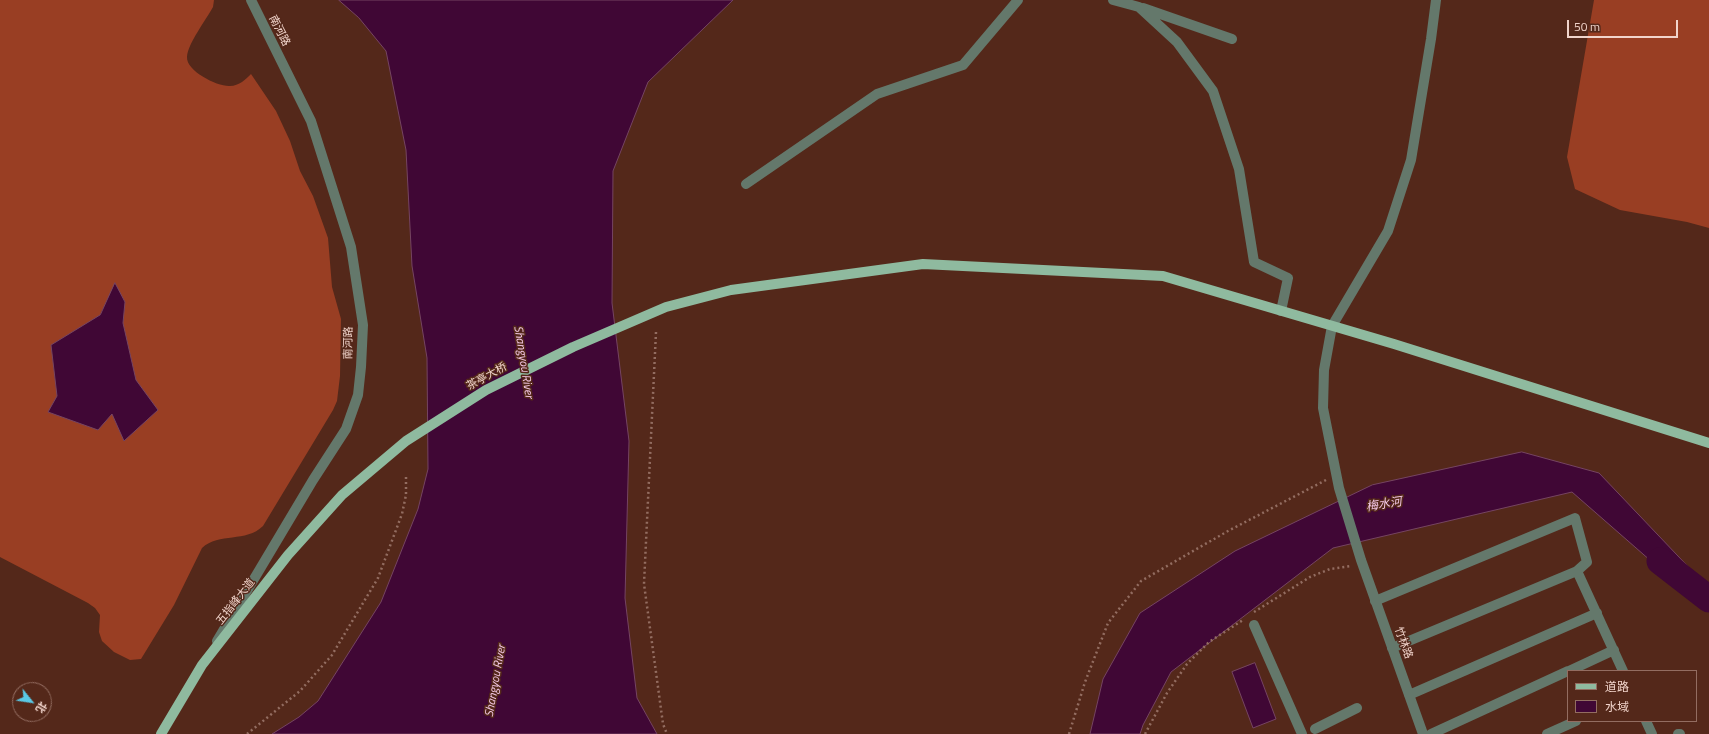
<!DOCTYPE html>
<meta charset="utf-8">
<style>
body{margin:0}
#map{position:relative;width:1709px;height:734px;overflow:hidden;background:#54281a;font-family:"Titillium Web","Noto Sans SC",sans-serif}
canvas{display:block}
.legend{position:absolute;left:1567px;top:670px;width:130px;height:52px;box-sizing:border-box;background:#54281a;border:1px solid #936d61;margin:0;padding:5px 7px;list-style:none;font-size:12px;color:#f1d4cb}
.legend li{display:flex;align-items:center;gap:8px;height:20px}
.legend b{width:20px;border:1px solid #936d61}
.north{position:absolute;left:12px;top:682px;width:40px;height:40px;box-sizing:border-box;background:#54281a;border:1px solid #936d61;border-radius:50%;rotate:120deg;font-size:11px;font-weight:700;line-height:16px;text-align:center;color:#f1d4cb}
.north::after{content:'';display:block;margin:auto;width:14px;height:18px;background:#59c8e5;clip-path:polygon(50% 0,100% 100%,50% 72%,0 100%)}
.scale{position:absolute;left:1567px;top:20px;width:111px;height:18px;box-sizing:border-box;border:2px solid #f1d4cb;border-top:0;padding-left:5px;font-size:12px;line-height:14px;white-space:nowrap;color:#f1d4cb;-webkit-text-stroke:3px #54281a;paint-order:stroke}
</style>
<div id="map">
<canvas width="1709" height="734"></canvas>
<ul class="legend">
<li><b style="height:5px;background:#8fba9f"></b>道路</li>
<li><b style="height:11px;background:#400735"></b>水域</li>
</ul>
<div class="north">北</div>
<div class="scale">50 m</div>
</div>
<script>
const c = document.querySelector('canvas').getContext('2d');
c.lineJoin = 'round';
function fillPath(path, color) {
  c.fillStyle = color;
  c.fill(path, 'evenodd');
}
function strokePath(path, color, width, dash) {
  c.strokeStyle = color;
  c.lineWidth = width;
  c.lineCap = dash ? 'butt' : 'round';
  c.setLineDash(dash || []);
  c.stroke(path);
}
function drawText(font, color, halo, rows, align = 'center') {
  c.font = font + ' "Titillium Web","Noto Sans SC",sans-serif';
  c.lineWidth = 3;
  c.setLineDash([]);
  c.textBaseline = 'middle';
  c.strokeStyle = halo;
  c.fillStyle = color;
  for (const [text, x, y, turn = 0] of rows) {
    c.save();
    c.translate(x, y);
    c.rotate((+turn || 0) * Math.PI / 180);
    c.textAlign = isNaN(turn) ? turn : align;
    if (halo) c.strokeText(text, 0, 0);
    c.fillText(text, 0, 0);
    c.restore();
  }
}
const forest = new Path2D(`
 M0,0h214l-1,7c-7,13 -25,36 -26,50 -1,14 31,30 43,29 9,0 16,-7 21,-12l25,37 14,30 10,30 13,25 15,42 4,49 9,32 -1,57 -3,25 -4,9 -70,116c-17,17 -44,6 -61,22l-28,57 -33,54 -11,1 -16,-8 -12,-11 -3,-9 1,-17 -5,-7 -7,-5 -88,-46z
 M1594,0h115v228l-22,-6 -67,-12 -45,-21 -8,-32z`);
const water = new Path2D(`
 M339,0h394l-85,82 -35,89 -1,132 17,138 -4,157 12,100 20,36h-385l27,-17 19,-16 63,-99 37,-93 10,-40 -1,-111 -15,-92 -6,-116 -20,-99 -27,-33z
 M115,283l10,19 -2,21 13,57 22,30 -34,31 -12,-27 -14,16 -50,-18 9,-16 -6,-51 49,-30z
 M1522,452l77,21 98,103 -14,13 -111,-97 -239,56 -162,124 -28,53 -3,9h-50l13,-55 37,-66 95,-62 137,-66z
 M1255,663l21,56 -23,9 -21,-56z`);
const river = new Path2D(`
 M1660,561l49,38`);
const path = new Path2D(`
 M656,332l-12,252 19,140 4,10
 M1254,612l56,-35 20,-8 21,-3
 M247,734l53,-43 32,-36 46,-77 24,-64 4,-19v-20
 M1069,734l16,-52 23,-59 33,-42 87,-50 98,-51
 M1145,734l22,-41 20,-29 22,-22 34,-22`);
const minor = new Path2D(`
 M1113,0l26,7 38,35 36,49 26,78 15,93 34,16 -7,33
 M1143,8l89,31
 M746,184l131,-90 86,-29 55,-65
 M1375,601l200,-83 12,44 -10,9 46,100
 M1254,625l48,109
 M217,641l96,-161 33,-51 12,-34 3,-28 2,-42 -12,-78 -40,-126 -60,-121
 M1392,648l185,-77
 M1569,671l45,-21
 M1409,695l188,-82
 M1646,721l6,13
 M1315,729l42,-21
 M1423,734l-62,-174 -22,-72 -16,-80 1,-38 8,-44 56,-95 23,-71 20,-121 5,-39
 M1431,734l137,-63
 M1547,734l29,-13
 M1678,734h2`);
const major = new Path2D(`
 M161,734l41,-69 86,-110 54,-60 64,-54 80,-51 87,-43 93,-40 65,-17 192,-26 240,12 231,68 315,99`);
const streetNames = [
 ["南河路",279,31,63],
 ["南河路",349,343,-89],
 ["茶亭大桥",487,377,-29],
 ["五指峰大道",236,602,-52],
 ["竹林路",1403,643,70]
];
const waterNames = [
 ["Shangyou River",523,362,81],
 ["梅水河",1384,505,-9],
 ["Shangyou River",496,681,-80]
];
fillPath(forest, '#993e23');
fillPath(water, '#400735');
strokePath(water, '#754462', 1);
strokePath(river, '#400735', 27);
strokePath(path, '#936d61', 2.5, [2, 3]);
strokePath(minor, '#64786b', 10);
strokePath(major, '#8fba9f', 10);
drawText('11px', '#f1d4cb', '#54281a', streetNames);
drawText('italic 12px', '#f4c8e7', '#54281a', waterNames);
</script>
